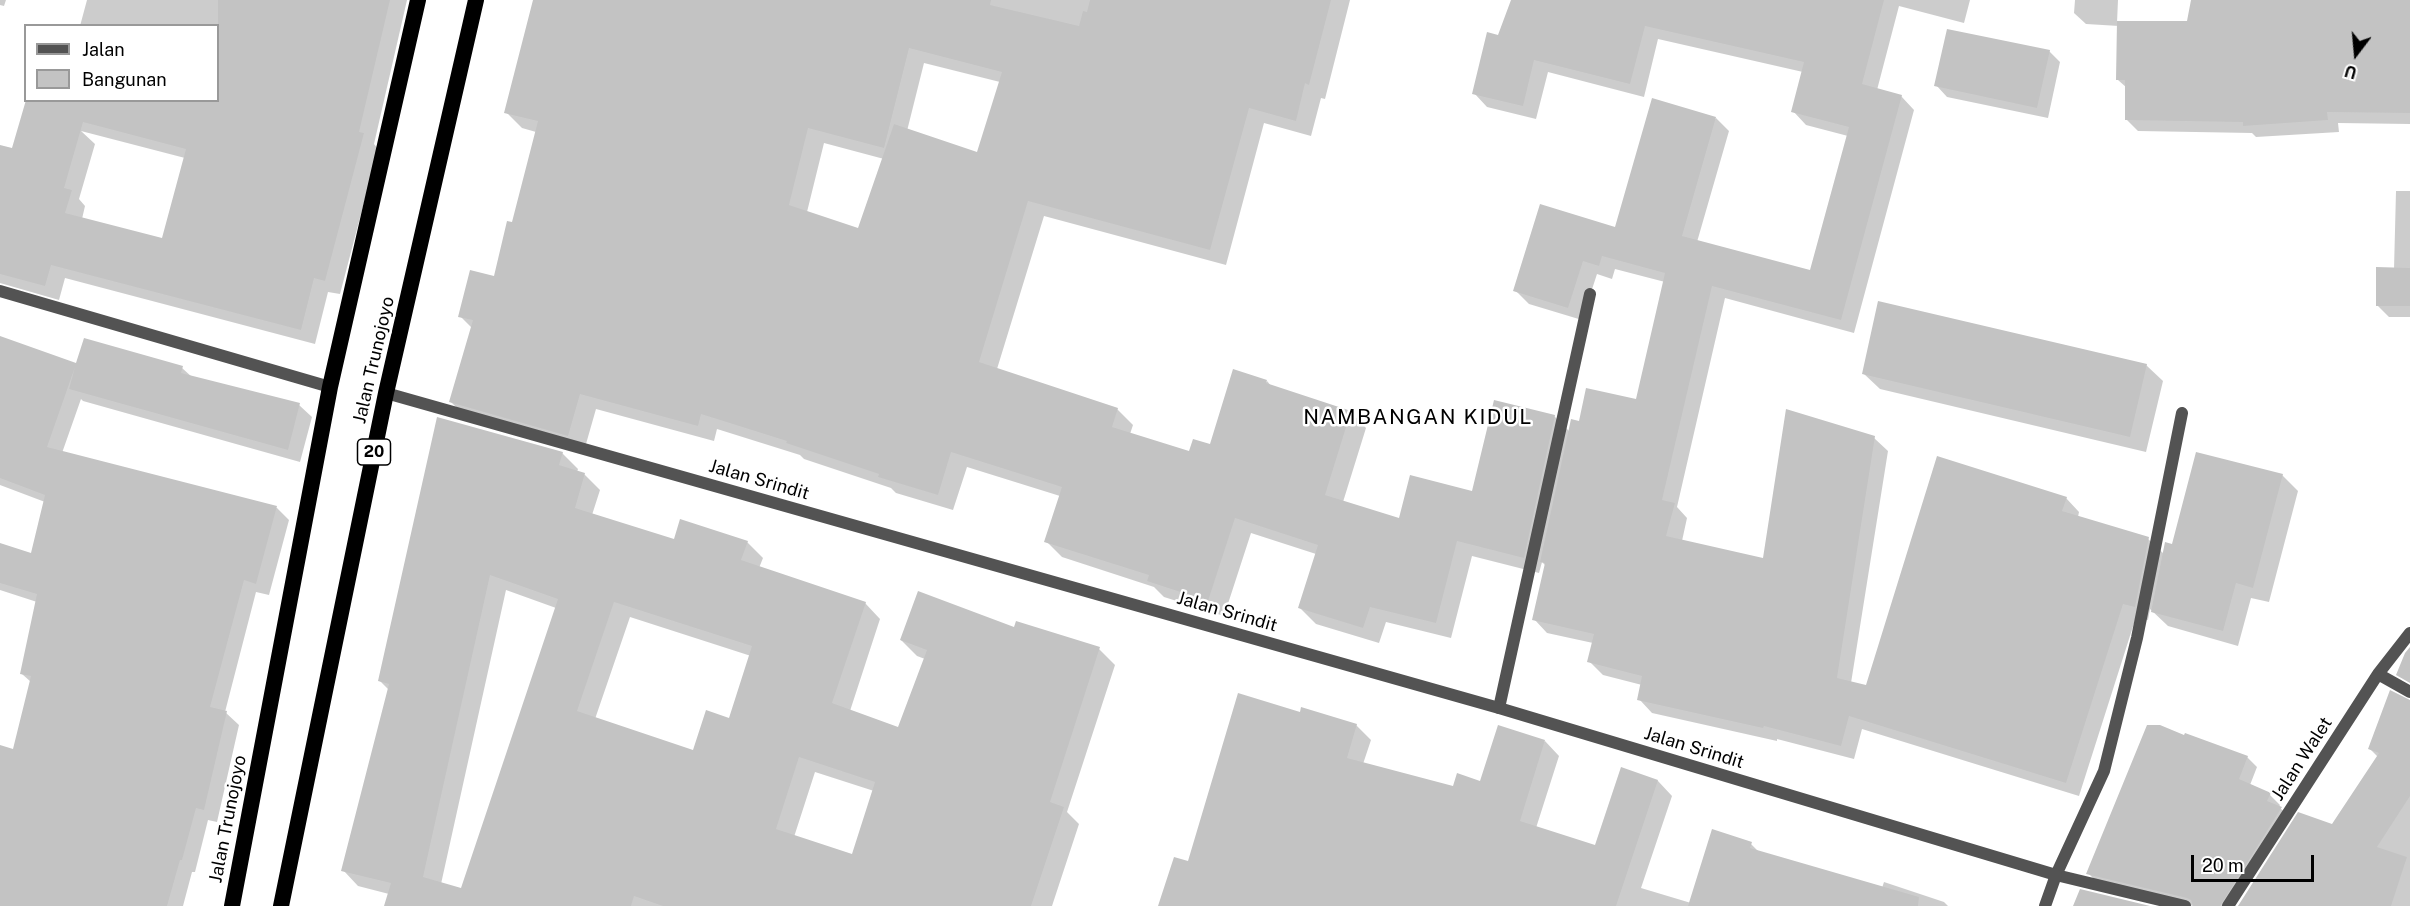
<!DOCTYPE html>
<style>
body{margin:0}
#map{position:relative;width:2410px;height:906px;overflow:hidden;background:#fff;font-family:"Public Sans",sans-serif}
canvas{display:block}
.legend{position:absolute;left:24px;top:24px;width:195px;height:78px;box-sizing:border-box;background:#fff;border:2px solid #999;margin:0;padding:8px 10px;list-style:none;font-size:18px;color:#000}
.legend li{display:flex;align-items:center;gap:12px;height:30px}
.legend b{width:30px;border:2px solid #999}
.north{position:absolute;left:2326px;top:24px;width:60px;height:60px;-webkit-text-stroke:4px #fff;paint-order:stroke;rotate:196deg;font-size:16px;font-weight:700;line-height:24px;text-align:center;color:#000}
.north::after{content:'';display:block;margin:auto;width:21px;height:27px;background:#000;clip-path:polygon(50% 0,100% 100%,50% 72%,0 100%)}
.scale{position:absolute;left:2191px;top:855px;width:123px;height:27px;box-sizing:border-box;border:3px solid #000;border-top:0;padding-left:8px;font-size:18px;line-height:21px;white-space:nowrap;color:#000;-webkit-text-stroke:4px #fff;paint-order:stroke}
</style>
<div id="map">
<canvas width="2410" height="906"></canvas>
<ul class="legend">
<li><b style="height:8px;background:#535353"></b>Jalan</li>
<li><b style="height:16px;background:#c3c3c3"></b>Bangunan</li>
</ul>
<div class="north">U</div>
<div class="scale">20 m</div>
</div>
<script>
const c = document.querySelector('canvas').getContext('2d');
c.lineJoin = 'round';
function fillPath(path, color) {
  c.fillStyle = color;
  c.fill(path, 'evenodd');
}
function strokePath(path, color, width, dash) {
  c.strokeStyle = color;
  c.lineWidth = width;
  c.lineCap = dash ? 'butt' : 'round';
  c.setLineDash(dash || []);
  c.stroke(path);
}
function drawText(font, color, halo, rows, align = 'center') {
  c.font = font + ' "Public Sans",sans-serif';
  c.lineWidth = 5;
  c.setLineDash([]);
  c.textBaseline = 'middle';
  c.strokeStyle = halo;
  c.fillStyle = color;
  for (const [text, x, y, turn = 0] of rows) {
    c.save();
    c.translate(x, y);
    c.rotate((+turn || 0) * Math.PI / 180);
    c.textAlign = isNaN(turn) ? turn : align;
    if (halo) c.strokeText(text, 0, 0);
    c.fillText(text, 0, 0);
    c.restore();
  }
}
const shadow = new Path2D(`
 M0,0h6l-2,6 -4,-1z
 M87,0h320l-33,144 4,5 -38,145 -12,-2 -13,52 -250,-66 -6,22 -59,-17v-136l13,3 45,-36 160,-14v-74h-138zM81,131l104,27 -22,82 -81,-21 3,-13 -6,-7 16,-55z
 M535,0h815l-25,99 -4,-1 -10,38 -47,-13 -38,142 -182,-49 -47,153 120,40 16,16 -3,9 60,19 21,-7 56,-65 5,6 79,25 15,16 -23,74 57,18 73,-28 81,-76 16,16 10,-9 57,-22 28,-119 -50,-13 -3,10 -15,-5 -15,46 -53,-16 -14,-14 101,-61 100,-111 13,13 -32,111 114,30 37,-136 -42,-11 -13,-14 10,-39 -145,-33 -14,58 -96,-25 -12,47 -49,-12 -13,-14 25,-57 13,-36h458l-6,23 -65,-17 -22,84 24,6 13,14 -60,223 -129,-35 -48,209 10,11 -5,23 82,19 110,-122 14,13 -37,232 16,4 199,-189 13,14 -1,5 70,22 16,15 118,-79 16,16 -29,111 -18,-4 -13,48 -70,-20 -18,-17 -2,11 -12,-3 -57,179 -217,-67 -8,30 -77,-20v2l-125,-28 -13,-14 3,-14 -39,-10 -14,-14 4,-18 -46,-10 -13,-14 12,-53 -4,-4 -3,11 -67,-17 -21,82 -65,-16 -7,21 -63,-19 -16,-16 16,-54 -65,-21 -27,83 -60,-19 -10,-10 -92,-30 -16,-16 14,-45 -93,-29 -14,43 -57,-17 -5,-5 -87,-29 -4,-4 -83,-26 -3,12 -118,-32 -12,42 -117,-33 -16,-16 21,-74 -12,-12 35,-38 18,-54 23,-92 -14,-4 -16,-16zM924,63l76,19 -22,72 -71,-23zM824,143l60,16 -25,71 -52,-18z
 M2075,0h43l-1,23h72l3,-23h218v124l-72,-1 1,9 -83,5 -4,-4 -114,-2 -12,-12 1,-31 -9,-8 1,-54 -33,-2 -12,-11z
 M2049,51l11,11 -12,56 -101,-21 -11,-12z
 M2396,191h14v126h-21l-12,-12 17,-36z
 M0,338l77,27 105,3 10,9 107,28 13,12 -12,45 -217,-61 -2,-2 -19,54 215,55 12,12 -20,75 -13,-3 -31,120 14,13 -22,97 -9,-2 -13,52h-3l-9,34h-183v-143l14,-12 17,-69 -9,-8 15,-72 -37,-12v-45l32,10 13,-53 -45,-17z
 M2146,365l17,16 -17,71 -266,-63 -17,-16z
 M562,453l16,16 -1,3 7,2 16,16 -8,25 82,26 73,1 16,16 -4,10 106,35 15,16 -30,92 49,18 26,-70 -8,-3 -16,-16 114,-12 84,21 16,16 -48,147 12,12 -27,82h-666l3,-12 -31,-8 -15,-16 46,-180 -9,-9zM506,590l50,18 -94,282 -21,-6zM630,617l121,39 -21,63 -36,33 -99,-33zM815,772l59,19 -21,65 -59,-19z
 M2410,702v204h-172l95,-80 45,-69 -8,-8z
 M1301,714l55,11 15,15 -8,24 91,24 27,-5 64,-42 14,15 -23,72 60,19 26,-78 36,12 14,15 -31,92 50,15 60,-59 9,9 122,35 2,-6 60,20 4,4h-788z
 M2247,757l10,10 -7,18 20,10 10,10 -1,2 12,11 -57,88h-41l-95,-23 -10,-10z`);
const building = new Path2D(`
 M218,0h172l-31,132 5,1 -39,148 -11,-3 -13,52 -250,-65 -6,21 -45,-12v-129l12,3 14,-48h192zM83,122l103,27 -24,89 -97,-25 7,-23 -8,-2z
 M533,0h458l-1,5 89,21 4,-15 4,1 3,-12h241l-22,85 -4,-2 -9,38 -47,-13 -39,142 -182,-49 -49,161 139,46 -6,19 77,24 4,-12 17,5 23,-75 34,11 -1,3 85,28 -26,84 74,23 11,-43 62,16 22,-91 61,15 -31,143 -67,-17 -21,82 -66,-16 -7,21 -65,-20 20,-63 -83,-27 -27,83 -61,-20 2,-6 -105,-33 18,-55 -111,-35 -13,43 -60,-18 1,-3 -93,-31 1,-2 -86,-27 -3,12 -118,-32 -12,42 -119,-34 24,-82 -15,-3 12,-47 24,6 13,-55 5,1 26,-101 -34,-8zM909,48l93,24 -25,80 -83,-28 -36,104 -69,-23 19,-77 76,20z
 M1511,0h373l-22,84 40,11 -61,225 -129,-34 -50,214 13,3 -9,33 97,22 23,-149 89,27 -38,242 29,7 71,-229 130,41 -5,14 87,26 -14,70 -12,-3 -57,179 -217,-67 -8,30 -77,-20 -1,2 -126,-28 5,-24 -55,-14 7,-28 -62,-14 13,-57 -5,-1 31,-143 8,2 7,-33 50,11 29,-126 -63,-17 -3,10 -16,-5 -15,47 -55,-17 27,-87 75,23 37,-129 64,19 -34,119 128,34 39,-143 -58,-15 13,-50 -159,-36 -15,58 -96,-24 -11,46 -51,-12 15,-62 11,3z
 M2191,0h219v113l-83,-1 1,8 -85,6v-4l-118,-2v-40h-9l1,-59h70z
 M1947,29l103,21 -13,58 -103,-22z
 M2376,267l34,1v38h-34z
 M1878,301l269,63 -17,73 -268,-63z
 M0,336l76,27 8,-25 99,28 -2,7 119,30 -12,47 -219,-61 6,-22 -28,80 230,59 -21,78 -12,-4 -34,127 17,4 -23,99 -8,-2 -14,52h-2l-13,46h-167v-161l13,4 18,-73 -11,-2 17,-80 -37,-11v-40l31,10 14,-58 -45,-17z
 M437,417l126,35 -4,13 26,8 -10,35 99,31 6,-20 68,22 -7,19 125,42 -34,101 66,24 29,-77 -27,-10 18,-49 96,36 2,-6 84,26 -50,155 14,5 -33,99h-368l-29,-10 -3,10h-247l7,-23 -50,-12 48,-187 -11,-3zM490,575l68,24 -97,289 -38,-11zM614,602l138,44 -23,72 -23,-8 -13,40 -116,-39zM799,757l76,25 -23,72 -76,-25z
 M2196,452l87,22 -30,114 -17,-5 -13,48 -72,-19 14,-70 7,2z
 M2410,647v36l-14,-8 9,-22z
 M2390,690l20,10v96l-33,51 30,10 -16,49h-153l60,-94 34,12 47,-71 -11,-4z
 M1238,693l62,19 1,-5 56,17 -10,34 106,28 4,-13 23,8 18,-56 47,15 -25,81 75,24 26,-78 37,13 -42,126h-458l16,-49 14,4z
 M2147,725h13l24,10 1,-2 63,23 -9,23 32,14 -4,8 15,6 -62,99h-27l-2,-6 -4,-2 -101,-24z
 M1712,829l40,13 -2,6 169,49 -1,9h-230z
 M2080,889l70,17h-77z`);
const minor = new Path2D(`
 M0,291l330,96
 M2182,413l-45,225 -33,133 -48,104 129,31
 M2378,674l32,18
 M1499,708l91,-414
 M2228,906l150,-232 32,-41`);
const tertiary = new Path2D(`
 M386,393l1113,315 557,167 -11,31`);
const trunk = new Path2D(`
 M232,906l98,-519 88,-387
 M281,906l105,-513 90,-393`);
const shields = [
 [374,452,33]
];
const shieldNames = [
 ["20",374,452]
];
const streetNames = [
 ["Jalan Trunojoyo",374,360,-77],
 ["Jalan Srindit",759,480,16],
 ["Jalan Srindit",1227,612,16],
 ["Jalan Srindit",1694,748,17],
 ["Jalan Walet",2302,759,-57],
 ["Jalan Trunojoyo",228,819,-79]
];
const quarterNames = [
 ["NAMBANGAN KIDUL",1418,418]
];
fillPath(shadow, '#0003');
fillPath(building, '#c3c3c3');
strokePath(minor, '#535353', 12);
strokePath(tertiary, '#535353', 12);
strokePath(trunk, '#000', 16);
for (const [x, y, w] of shields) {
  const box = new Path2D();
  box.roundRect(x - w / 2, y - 13, w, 26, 4.5);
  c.fillStyle = '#fff';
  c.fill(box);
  strokePath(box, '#000', 1.5);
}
drawText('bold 16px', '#000', null, shieldNames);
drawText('18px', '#000', '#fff', streetNames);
c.letterSpacing = '1.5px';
drawText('21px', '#000', '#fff', quarterNames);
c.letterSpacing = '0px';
</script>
